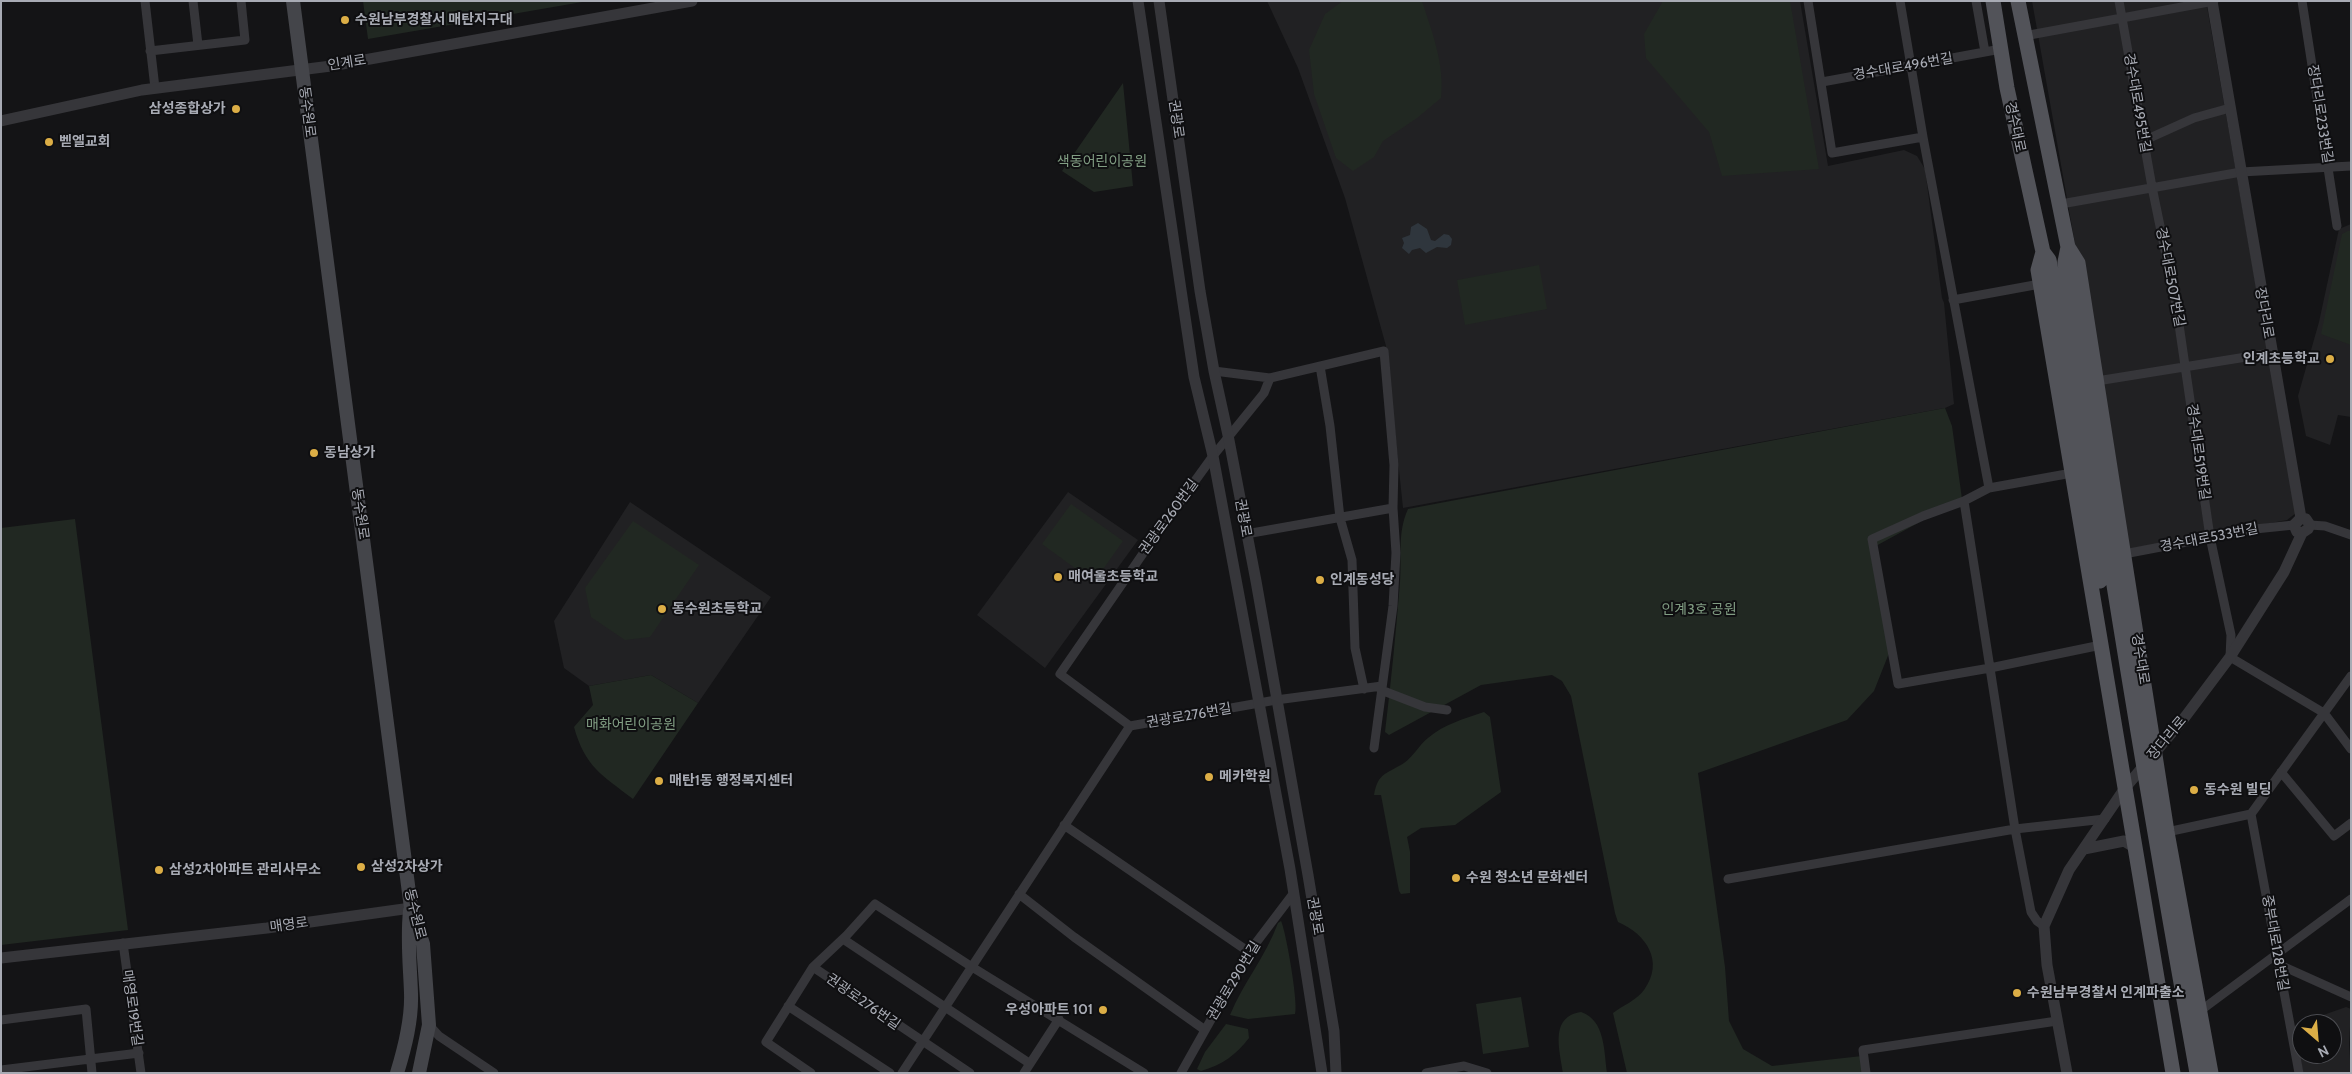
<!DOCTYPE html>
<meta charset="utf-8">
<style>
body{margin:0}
#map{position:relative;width:2352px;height:1074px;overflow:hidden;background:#141416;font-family:Cabin,sans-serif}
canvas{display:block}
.frame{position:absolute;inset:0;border:2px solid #a8abb4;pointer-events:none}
.north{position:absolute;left:2292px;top:1014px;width:50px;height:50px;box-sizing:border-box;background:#0f0f11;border:1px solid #4c4d52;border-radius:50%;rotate:153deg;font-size:14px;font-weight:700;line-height:20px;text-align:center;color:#a8abb4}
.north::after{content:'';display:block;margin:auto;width:18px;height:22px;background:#dcae46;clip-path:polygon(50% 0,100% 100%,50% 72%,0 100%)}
</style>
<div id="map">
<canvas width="2352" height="1074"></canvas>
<div class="frame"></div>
<div class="north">N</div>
</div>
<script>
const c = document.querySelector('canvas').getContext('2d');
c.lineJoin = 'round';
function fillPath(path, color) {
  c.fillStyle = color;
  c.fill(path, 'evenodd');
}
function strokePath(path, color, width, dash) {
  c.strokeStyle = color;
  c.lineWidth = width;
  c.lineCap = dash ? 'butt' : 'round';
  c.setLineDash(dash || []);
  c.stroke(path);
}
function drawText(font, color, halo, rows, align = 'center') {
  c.font = font + ' Cabin,"Noto Sans KR",sans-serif';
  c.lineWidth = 4;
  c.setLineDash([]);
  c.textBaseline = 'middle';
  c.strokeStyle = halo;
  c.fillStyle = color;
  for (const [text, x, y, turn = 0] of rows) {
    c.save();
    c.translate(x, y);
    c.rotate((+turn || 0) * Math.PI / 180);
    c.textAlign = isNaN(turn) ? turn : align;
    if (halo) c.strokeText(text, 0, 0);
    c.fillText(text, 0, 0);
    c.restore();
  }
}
const built = new Path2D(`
 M1267,1h533l28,165 76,-16 13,6 8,13 17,129 2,5 10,101 -9,4 -542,100 -17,-162 -41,-148 -47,-130z
 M2032,1h174l90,512 -9,7 -158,29z
 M2351,224v193l-13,-2 -8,30 -24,-9 -8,-40 21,-74 20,-93z
 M1068,492l70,48 -93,128 -68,-53z
 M630,502l141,95 -73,106 -47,-28 -62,11 -25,-18 -10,-47z
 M2346,1007l5,2 -2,35 2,29h-48l-8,-48zM2302,1024h30v30h-30z`);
const green = new Path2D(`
 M363,1h225l-220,38z
 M1343,1h79c10,31 23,64 19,97l-24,20 -34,23 -9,16 -21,14 -17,-13 -22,-64 -5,-44 16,-36z
 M1663,1h127l29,168 -97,7 -13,-44 -63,-74 -2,-24z
 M1123,83l10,103 -39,6 -32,-21z
 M2348,231h3v114l-30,-11 21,-100z
 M1539,265l8,44 -82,16 -8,-45z
 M1945,408l7,18 10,73 -88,48 19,96 -19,48 -27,29 -149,53 27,194 4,54 14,28 29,17 90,-10 1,17h-236l-14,-60c9,-7 24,-13 31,-23 21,-29 2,-56 -26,-68l-3,-9 -44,-217 -9,-15 -10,-6 -71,10 -92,50 -4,-3c6,-50 11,-100 15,-150 2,-25 -3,-49 8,-73z
 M1071,504l52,37 -29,41 -52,-38z
 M75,519l53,411 -127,15v-417z
 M633,521l66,44 -49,72 -25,3 -34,-23 -6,-29z
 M651,675l47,28 -65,96c-31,-24 -48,-32 -59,-72l19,-22 -4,-19z
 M1484,712l6,5 11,75 -46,33 -34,3 -14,9 3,15v41l-9,1 -2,-3 -18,-96h-7c4,-23 13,-21 30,-32 9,-6 15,-18 24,-25 16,-14 36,-19 56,-26z
 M1281,921c5,10 18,85 14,93l-47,5 -18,-4c13,-32 36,-59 48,-92z
 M1521,997l8,50 -46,7 -7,-50z
 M1581,1012c24,8 23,38 26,61h-44c-3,-23 -14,-56 18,-61z
 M1226,1024l22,5 1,9c-13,17 -27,27 -48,33l-4,-2 8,-17z`);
const water = new Path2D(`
 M1418,223l9,6 4,11 4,1 9,-7 5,1 3,4 -1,6 -4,3 -10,-1 -11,6 -6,-5 -8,2 -3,4 -7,-6 2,-5 -2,-5 8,-3 1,-8z`);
const minor = new Path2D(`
 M145,1l10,87
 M193,1l5,44
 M1808,1l24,152 91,-16 -23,-136
 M1976,1l9,51
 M2119,1l33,186 24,117 34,233 21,98 -1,22 94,56 27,36
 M2302,1l35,225
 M2024,36l190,-35
 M150,51l95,-11 -4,-39
 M1822,82l179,-33
 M1923,137l66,351 83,-15
 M2143,141l51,-23 36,-10
 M2061,204l180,-32 110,-6
 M1953,300l87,-16
 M1320,366l10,60 10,92 12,42 3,88 9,41
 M1214,371l56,7 114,-27 10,114 -1,43 3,45 -3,53 -19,142
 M2097,381l174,-28
 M1989,488l-25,13 51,328 16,83 6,9 7,5
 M1964,501l-41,15 -51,23 26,145 92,-16 111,-23
 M2310,525l15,1 26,9
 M1246,534l147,-26
 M2124,554l131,-25 39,-4
 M1381,690l44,17 22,3
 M1130,726l-70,-52 93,-135 60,-83 51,-63 6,-15
 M2281,772l53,64 17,-13
 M2251,814l48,259
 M1064,825l185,127
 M2167,832l84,-18 100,-138
 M1728,879l287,-50 90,-10
 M1019,894l55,43 131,93
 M843,939l186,124
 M123,943l18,130
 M2280,965l71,32
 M813,967l157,106
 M788,1006l102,67
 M2200,1011l151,-112
 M1,1020l85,-11 6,64
 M429,1025l10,11 55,37
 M1,1070l138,-17
 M811,1073l-45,-31 47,-75 34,-32 28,-31 97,63 172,106
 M902,1073l228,-347 146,-26 106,-14
 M1024,1073l35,-54
 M1181,1073l68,-121 44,-58
 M1426,1073l38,-7 23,7
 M1866,1073l-3,-23 194,-29`);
const tertiary = new Path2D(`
 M1138,1l56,376 19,79 77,413 32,204
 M1159,1l41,290 14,80 14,64 28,146 52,294 26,156 2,42
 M2212,1l89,517
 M1,121l141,-31 189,-24 361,-65
 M2301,518l5,1 4,6 -2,4 -6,4
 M2301,518l-7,7 3,7 5,1
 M2084,849l40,-8 10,6
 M1,958l266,-30 144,-20
 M2067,1073l-20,-108 -3,-39 25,-56 56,-82 60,-71 45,-60 54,-85 18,-39`);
const secondary = new Path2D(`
 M293,1l118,907 12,36 6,81 -10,48
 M397,1073c8,-26 15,-53 14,-80 -1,-29 -4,-53 -1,-82`);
const primary = new Path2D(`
 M1993,1l14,87 36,164 -5,18 135,803
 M2018,1l50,246 10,16 89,569 44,241
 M2068,247l-3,15 5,38c38,258 81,516 127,773
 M2043,252l6,8 8,41 43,280`);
const markers = [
 [345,20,5,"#dcae46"],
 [236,109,5,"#dcae46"],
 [49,142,5,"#dcae46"],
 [2330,359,5,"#dcae46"],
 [314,453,5,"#dcae46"],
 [1058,577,5,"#dcae46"],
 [1320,580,5,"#dcae46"],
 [662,609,5,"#dcae46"],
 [1209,777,5,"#dcae46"],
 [659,781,5,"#dcae46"],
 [2194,790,5,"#dcae46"],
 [361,867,5,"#dcae46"],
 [159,870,5,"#dcae46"],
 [1456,878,5,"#dcae46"],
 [2017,993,5,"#dcae46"],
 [1103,1010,5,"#dcae46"]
];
const poiNames = [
 ["수원남부경찰서 매탄지구대",355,20],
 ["삼성종합상가",226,109,"right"],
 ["벧엘교회",59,142],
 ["인계초등학교",2320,359,"right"],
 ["동남상가",324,453],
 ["매여울초등학교",1068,577],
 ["인계동성당",1330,580],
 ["동수원초등학교",672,609],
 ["메카학원",1219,777],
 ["매탄1동 행정복지센터",669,781],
 ["동수원 빌딩",2204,790],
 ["삼성2차상가",371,867],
 ["삼성2차아파트 관리사무소",169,870],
 ["수원 청소년 문화센터",1466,878],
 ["수원남부경찰서 인계파출소",2027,993],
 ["우성아파트 101",1093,1010,"right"]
];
const streetNames = [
 ["인계로",347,63,-9],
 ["경수대로496번길",1903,67,-10],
 ["경수대로495번길",2137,103,80],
 ["동수원로",307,112,83],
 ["장다리로233번길",2320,114,81],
 ["권광로",1176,119,82],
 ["경수대로",2015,127,78],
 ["경수대로507번길",2170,277,79],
 ["장다리로",2264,313,80],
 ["경수대로519번길",2198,452,82],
 ["동수원로",360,514,82],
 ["권광로260번길",1169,517,-54],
 ["권광로",1243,518,80],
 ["경수대로533번길",2209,538,-11],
 ["경수대로",2140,659,81],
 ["권광로276번길",1189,716,-10],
 ["장다리로",2167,738,-50],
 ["동수원로",415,914,76],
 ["권광로",1315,916,80],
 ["매영로",289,925,-8],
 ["중부대로128번길",2275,943,80],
 ["권광로290번길",1234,981,-59],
 ["권광로276번길",863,1002,35],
 ["매영로19번길",132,1008,82]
];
const parkNames = [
 ["색동어린이공원",1102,162],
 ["인계3호 공원",1699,610],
 ["매화어린이공원",631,725]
];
fillPath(built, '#212123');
fillPath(green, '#212822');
fillPath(water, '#2f363d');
strokePath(minor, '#36363a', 9);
strokePath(tertiary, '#36363a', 11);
strokePath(secondary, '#44454a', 14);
strokePath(primary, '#525359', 15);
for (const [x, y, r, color] of markers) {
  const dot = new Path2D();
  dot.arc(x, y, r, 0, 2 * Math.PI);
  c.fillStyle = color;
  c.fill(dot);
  strokePath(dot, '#0f0f11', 2);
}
drawText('bold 14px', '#a8abb4', '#0f0f11', poiNames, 'left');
drawText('14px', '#a8abb4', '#0f0f11', streetNames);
drawText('14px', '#819d83', '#0f0f11', parkNames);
</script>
